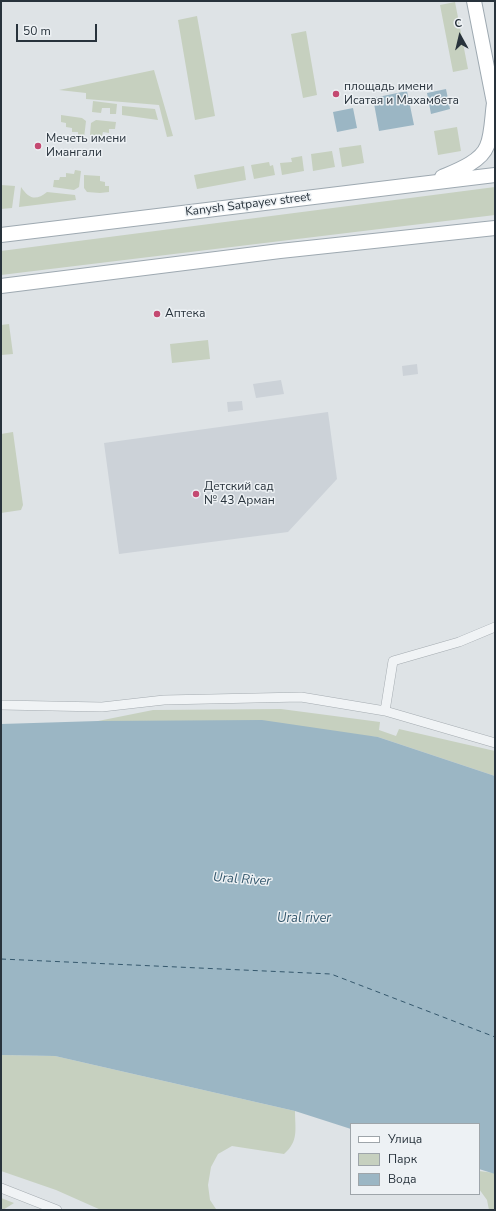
<!DOCTYPE html>
<meta charset="utf-8">
<style>
body{margin:0}
#map{position:relative;width:496px;height:1211px;overflow:hidden;background:#dee3e6;font-family:"Nunito Sans",sans-serif}
canvas{display:block}
.frame{position:absolute;inset:0;border:2px solid #28333c;pointer-events:none}
.legend{position:absolute;left:350px;top:1123px;width:130px;height:72px;box-sizing:border-box;background:#edf1f4;border:1px solid #9ea5aa;margin:0;padding:5px 7px;list-style:none;font-size:12px;color:#28333c}
.legend li{display:flex;align-items:center;gap:8px;height:20px}
.legend b{width:20px;border:1px solid #9ea5aa}
.north{position:absolute;left:440px;top:16px;width:40px;height:40px;-webkit-text-stroke:3px #edf1f4;paint-order:stroke;rotate:352deg;font-size:11px;font-weight:700;line-height:16px;text-align:center;color:#28333c}
.north::after{content:'';display:block;margin:auto;width:14px;height:18px;background:#28333c;clip-path:polygon(50% 0,100% 100%,50% 72%,0 100%)}
.scale{position:absolute;left:16px;top:24px;width:81px;height:18px;box-sizing:border-box;border:2px solid #28333c;border-top:0;padding-left:5px;font-size:12px;line-height:14px;white-space:nowrap;color:#28333c;-webkit-text-stroke:3px #edf1f4;paint-order:stroke}
</style>
<div id="map">
<canvas width="496" height="1211"></canvas>
<div class="frame"></div>
<ul class="legend">
<li><b style="height:5px;background:#fff"></b>Улица</li>
<li><b style="height:11px;background:#c6d0bf"></b>Парк</li>
<li><b style="height:11px;background:#9bb6c4"></b>Вода</li>
</ul>
<div class="north">С</div>
<div class="scale">50 m</div>
</div>
<script>
const c = document.querySelector('canvas').getContext('2d');
c.lineJoin = 'round';
function fillPath(path, color) {
  c.fillStyle = color;
  c.fill(path, 'evenodd');
}
function strokePath(path, color, width, dash) {
  c.strokeStyle = color;
  c.lineWidth = width;
  c.lineCap = dash ? 'butt' : 'round';
  c.setLineDash(dash || []);
  c.stroke(path);
}
function drawText(font, color, halo, rows, align = 'center') {
  c.font = font + ' "Nunito Sans",sans-serif';
  c.lineWidth = 3;
  c.setLineDash([]);
  c.textBaseline = 'middle';
  c.strokeStyle = halo;
  c.fillStyle = color;
  for (const [text, x, y, turn = 0] of rows) {
    c.save();
    c.translate(x, y);
    c.rotate((+turn || 0) * Math.PI / 180);
    c.textAlign = isNaN(turn) ? turn : align;
    if (halo) c.strokeText(text, 0, 0);
    c.fillText(text, 0, 0);
    c.restore();
  }
}
const built = new Path2D(`
 M417,364l1,10 -15,2 -1,-10z
 M281,380l3,14 -28,4 -3,-14z
 M242,401l1,9 -15,2 -1,-10z
 M328,412l9,67 -49,53 -169,22 -15,-111z`);
const green = new Path2D(`
 M455,2l13,67 -15,3 -13,-67z
 M197,16l18,100 -20,4 -17,-100z
 M306,31l11,64 -14,3 -12,-64z
 M154,70l19,66 -6,1 -8,-32 -73,-6v-6l-27,-3z
 M93,101l24,3 -1,10h-6v-6h-8l-1,5 -9,-1z
 M122,106l33,3 3,11 -36,-5z
 M61,115l21,3 4,3 -2,17 -6,-1v-5h-6v-4l-6,-1v-4l-5,-1z
 M96,120l20,2 -1,7h-6v4l-6,-1 -1,4 -12,-1 1,-12z
 M457,127l4,24 -23,4 -4,-24z
 M361,145l3,18 -22,4 -3,-19z
 M332,151l3,16 -22,4 -2,-17z
 M302,156l2,15 -22,4 -2,-12 12,-1 -1,-4z
 M269,162l1,4 3,-1 2,10 -21,4 -3,-14z
 M244,166l2,14 -49,9 -3,-14z
 M75,170l6,1 -2,16 -5,3 -21,-3 1,-7h5l1,-3h6v-4l8,1z
 M84,175l16,1v5l5,1v4h4v6l-9,1 -13,-1 -3,-4z
 M1,185l14,1 -3,22 -11,1z
 M21,187c8,12 15,14 26,5l28,3 1,5 -57,7z
 M495,187v28l-494,60v-24z
 M9,324l4,30 -12,1v-30z
 M208,340l2,19 -38,4 -2,-19z
 M13,432l10,73 -2,5 -20,3v-79z
 M281,709l99,13 -1,8 17,6 3,-7 96,22v25l-117,-39 -280,-16 55,-11z
 M1,1055l54,1 240,55c0,18 4,30 -11,43l-52,-8 -14,8 -7,13 -3,18 2,15 6,9 7,1h-122l-45,-20 -55,-19z
 M479,1171l16,2v37h-6l-2,-10 -8,-11z
 M1,1198l13,5 -11,7h-2z`);
const water = new Path2D(`
 M446,89l4,20 -19,5 -4,-21z
 M407,91l7,34 -35,6 -6,-33z
 M353,108l4,20 -20,4 -4,-20z
 M262,720l116,17 117,39v398l-16,-5v-45h-128v5l-56,-18 -240,-55 -54,-1v-331l97,-3z`);
const ferry = new Path2D(`
 M1,959l330,15 164,63`);
const street = new Path2D(`
 M1,705l101,2 62,-7 137,-3 84,14 110,32
 M385,711l8,-50 66,-19 36,-15
 M1,1188l56,22`);
const primary = new Path2D(`
 M474,1l21,107
 M442,177c14,-6 39,-15 45,-31 5,-11 5,-30 7,-43
 M1,235l494,-60
 M1,286l279,-35 215,-23`);
const markers = [
 [336,94,4,"#c44971"],
 [38,146,4,"#c44971"],
 [157,314,4,"#c44971"],
 [196,494,4,"#c44971"]
];
const poiNames = [
 ["площадь имени",344,87],
 ["Исатая и Махамбета",344,101],
 ["Мечеть имени",46,139],
 ["Имангали",46,153],
 ["Аптека",165,314],
 ["Детский сад",204,487],
 ["№ 43 Арман",204,501]
];
const streetNames = [
 ["Kanysh Satpayev street",248,205,-7]
];
const waterNames = [
 ["Ural River",242,880,4],
 ["Ural river",304,919]
];
fillPath(built, '#ccd2d8');
fillPath(green, '#c6d0bf');
fillPath(water, '#9bb6c4');
strokePath(ferry, '#35586d', 1, [5, 4]);
strokePath(street, '#a4abb0', 10);
strokePath(primary, '#9ea9b1', 16);
strokePath(street, '#f0f3f5', 9);
strokePath(primary, '#fff', 14);
for (const [x, y, r, color] of markers) {
  const dot = new Path2D();
  dot.arc(x, y, r, 0, 2 * Math.PI);
  c.fillStyle = color;
  c.fill(dot);
  strokePath(dot, '#edf1f4', 1.5);
}
drawText('12px', '#28333c', '#edf1f4', poiNames, 'left');
drawText('12px', '#28333c', '#edf1f4', streetNames);
drawText('italic 13px', '#35586d', '#edf1f4', waterNames);
</script>
